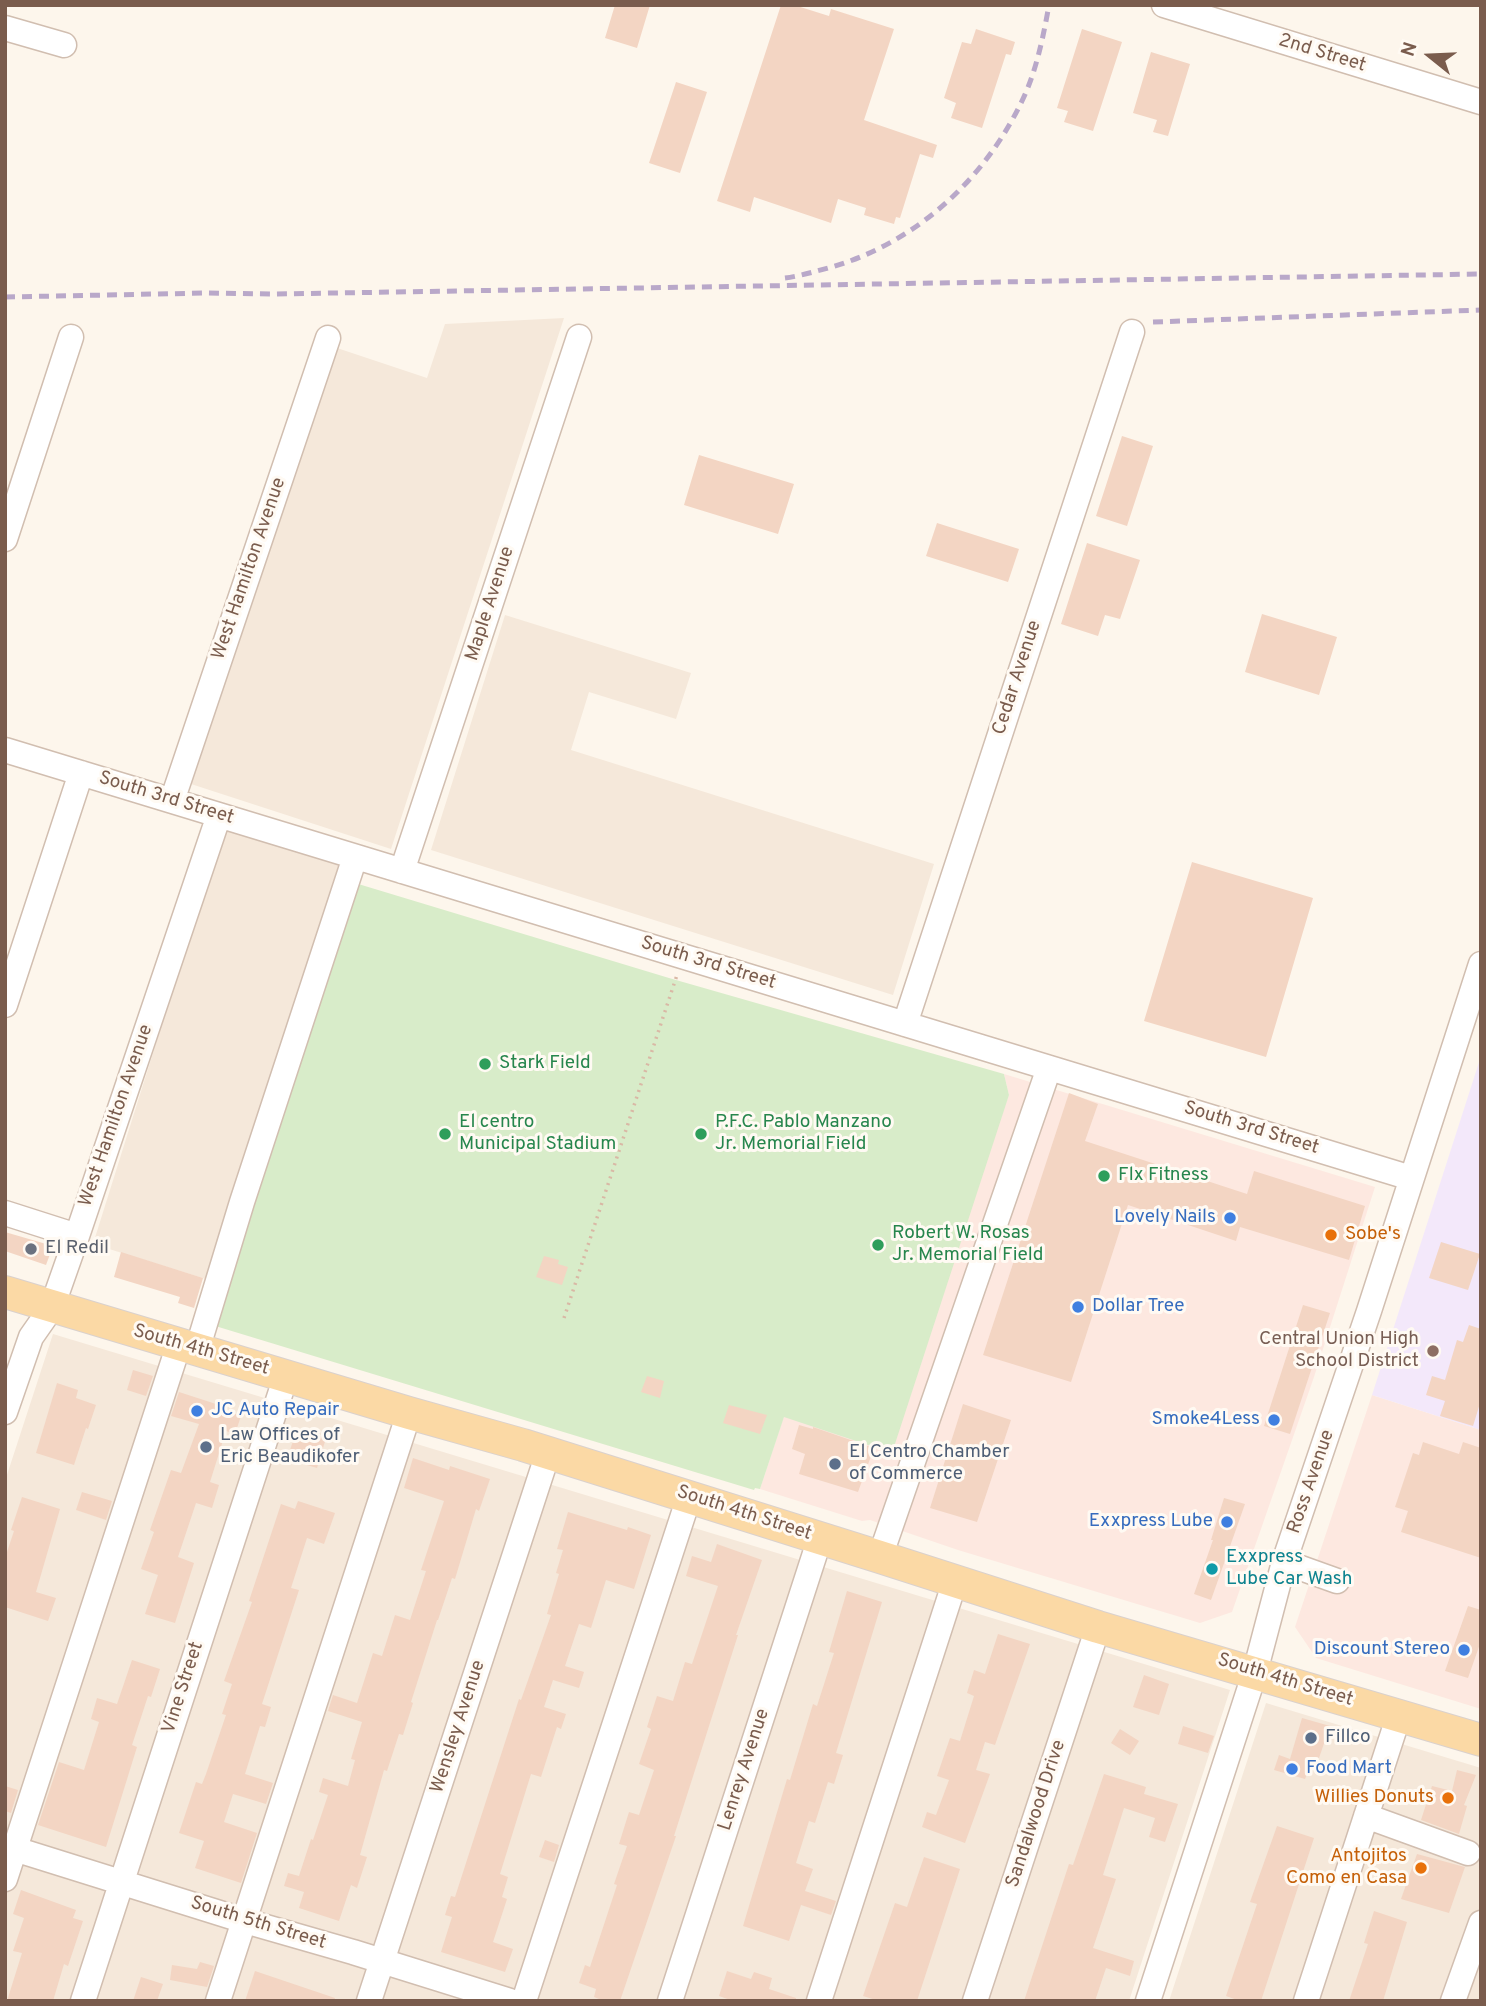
<!DOCTYPE html>
<style>
body{margin:0}
#map{position:relative;width:1486px;height:2006px;overflow:hidden;background:#fdf6ec;font-family:Overpass,sans-serif}
canvas{display:block}
.frame{position:absolute;inset:0;border:7px solid #7a5c4d;pointer-events:none}
.north{position:absolute;left:1395px;top:21px;width:70px;height:70px;-webkit-text-stroke:5px #fffaf3;paint-order:stroke;rotate:288deg;font-size:19px;font-weight:700;line-height:28px;text-align:center;color:#7a5c4d}
.north::after{content:'';display:block;margin:auto;width:24px;height:32px;background:#7a5c4d;clip-path:polygon(50% 0,100% 100%,50% 72%,0 100%)}
</style>
<div id="map">
<canvas width="1486" height="2006"></canvas>
<div class="frame"></div>
<div class="north">N</div>
</div>
<script>
const c = document.querySelector('canvas').getContext('2d');
c.lineJoin = 'round';
function fillPath(path, color) {
  c.fillStyle = color;
  c.fill(path, 'evenodd');
}
function strokePath(path, color, width, dash) {
  c.strokeStyle = color;
  c.lineWidth = width;
  c.lineCap = dash ? 'butt' : 'round';
  c.setLineDash(dash || []);
  c.stroke(path);
}
function drawText(font, color, halo, rows, align = 'center') {
  c.font = font + ' Overpass,sans-serif';
  c.lineWidth = 6;
  c.setLineDash([]);
  c.textBaseline = 'middle';
  c.strokeStyle = halo;
  c.fillStyle = color;
  for (const [text, x, y, turn = 0] of rows) {
    c.save();
    c.translate(x, y);
    c.rotate((+turn || 0) * Math.PI / 180);
    c.textAlign = isNaN(turn) ? turn : align;
    if (halo) c.strokeText(text, 0, 0);
    c.fillText(text, 0, 0);
    c.restore();
  }
}
const residential = new Path2D(`
 M564,318l-173,531 -200,-65 143,-437 93,31 18,-54z
 M505,615l186,58 -15,46 -87,-27 -18,58 363,114 -41,131 -462,-145z
 M225,824l115,36 -131,420 -116,-36z
 M53,1334l1177,356 -101,311h-1124v-520z
 M1266,1703l215,65v233h-312z`);
const commercial = new Path2D(`
 M1004,1074l371,113 -61,190 -82,235 -32,11 -242,-73 -88,-30 -8,1 -102,-32 24,-73 92,31 133,-352z
 M1372,1395l109,35v279l-165,-51 -21,-31z`);
const education = new Path2D(`
 M1481,1056v374l-109,-35z`);
const green = new Path2D(`
 M355,883l314,95 335,96 5,21 -117,358 -108,-36 -24,72 -5,-1 -1,2 -542,-165z`);
const building = new Path2D(`
 M615,5h35l-13,43 -32,-10z
 M781,5h13l35,11 2,-7 63,20 -30,91 73,25 -4,13 -13,-4 -20,64 -4,-1 -2,7 -30,-9 2,-7 -28,-9 -7,24 -77,-26 -4,15 -33,-11z
 M976,29l39,13 -4,13 -5,-1 -24,74 -31,-10 5,-15 -12,-5 18,-56 9,2z
 M1082,29l40,13 -29,89 -29,-9 4,-11 -11,-3z
 M1151,52l39,12 -22,72 -15,-4 4,-12 -24,-7z
 M676,82l31,10 -27,81 -31,-10z
 M1122,436l31,10 -26,80 -31,-10z
 M699,455l95,29 -16,50 -94,-29z
 M937,523l82,26 -11,33 -82,-26z
 M1087,543l53,17 -20,59 -15,-4 -7,21 -37,-12z
 M1262,614l75,23 -18,58 -74,-23z
 M1192,862l121,36 -47,159 -122,-36z
 M1069,1093l29,11 -13,37 162,53 7,-23 111,35 -16,54 -109,-33 -4,14 -108,-36 -57,177 -88,-27z
 M5,1232l48,14 -7,19 -41,-14z
 M1441,1242l39,12 -12,36 -39,-12z
 M121,1252l82,26 -9,30 -16,-5 2,-6 -66,-20z
 M544,1256l15,4 -1,4 10,3 -6,18 -26,-8z
 M1303,1305l27,8 -40,121 -26,-8z
 M1469,1325l12,4v71l-8,26 -33,-10 5,-15 -19,-6 6,-19 13,4 12,-40 6,2z
 M133,1370l20,6 -7,20 -19,-6z
 M647,1376l17,5 -4,17 -19,-6z
 M57,1383l21,7 -2,8 20,7 -8,24 -2,-1 -12,37 -38,-12z
 M179,1392l37,12 -1,3 26,9 -6,18 -9,-3 -16,51 9,3 -7,23 -16,-5 -18,54 16,6 -19,60 -30,-9 13,-39 -17,-6 13,-37 -4,-2 21,-60 10,3 18,-49 -28,-8z
 M963,1404l48,16 -34,102 -47,-14z
 M729,1405l38,10 -7,19 -37,-11z
 M799,1425l14,4v-2l61,21 -16,44 -59,-18 6,-20 -13,-5z
 M297,1429l29,9 -9,30 -30,-9z
 M1423,1442l36,12 4,-12 18,6v110l-80,-26 7,-21 -13,-4 18,-54 6,2z
 M413,1458l36,12 1,-4 40,13 -11,32 -3,-2 -21,70 -3,-1 -14,42h-1l-26,82 2,1 -10,32 -4,-1 -12,37 -3,-1 -24,85 7,2 -10,31 -6,-3 -12,36 -40,-13 5,-16 -20,-6 4,-13 11,3 12,-37 2,1 15,-45 -9,-3 4,-14 25,8 7,-26 -4,-1 11,-37 -34,-11 5,-16 24,8 16,-50 9,3 13,-41 15,5 16,-49 -5,-1 23,-69 -40,-13z
 M82,1492l30,9 -6,19 -30,-10z
 M22,1497l38,12 -24,83 20,6 -8,23 -43,-14v-49l9,-27 -3,-1z
 M1224,1498l21,6 -34,96 -17,-6 19,-54h-2z
 M298,1501l37,12 -11,31 -17,-6 -16,50 8,2 -37,114 9,3 -6,20 -5,-1 -15,48 28,9 -7,21 -33,-10 -9,28 33,11 -16,50 -46,-15 9,-27 -25,-8 17,-51 6,2 4,-10 20,-59 -4,-1 10,-30 -8,-3 28,-79 -3,-1 32,-97 14,5z
 M568,1512l59,18 1,-3 23,8 -17,54 -28,-9 -15,48 -12,-4 -14,42 19,6 -5,16 -26,-8 -9,27 22,7 -5,15 -4,-2 -16,50 -10,-3 -31,100 8,3 -6,20 5,2 -14,43 20,7 -8,23 -64,-20 11,-35 -7,-2 6,-19 4,1 64,-198 2,1 30,-85 -4,-1 12,-40 -3,-1 7,-23 -6,-1z
 M717,1544l45,16 -26,75h2l-64,201h2l-56,165h-16l-10,-4 2,-8 -17,-6 6,-18 5,2 27,-82 -3,-1 13,-38 -8,-2 10,-32 10,3 15,-45 -15,-6 12,-35 -4,-2 10,-31 16,5 12,-39 7,2 26,-78 -32,-10 6,-20 19,6z
 M847,1591l35,11 -46,151 7,2 -9,29 -6,-2 -13,41 -6,-2 -13,42 17,6 -8,22 31,10 -5,14 -30,-10 -12,36 -46,-15 44,-147 3,1 23,-76 4,2 17,-53 -5,-1z
 M1468,1606l13,4v31l-13,37 -23,-7z
 M998,1634l32,10 -35,101 -10,-3 -9,28 14,4 -25,69 -43,-16 5,-15 9,3 13,-35 -12,-4 13,-38 10,3 14,-45 -7,-3 7,-23 11,4z
 M132,1660l28,9 -9,28 -3,-1 -16,49 5,2 -31,100 -68,-22 21,-63 25,8 15,-48 -8,-3 6,-21 20,6z
 M1144,1675l25,9 -10,31 -26,-8z
 M1302,1718l28,8 -11,32 -5,-1 -9,22 -31,-9 5,-15 11,4z
 M1183,1726l31,10 -6,17 -30,-9z
 M1120,1729l19,12 -9,14 -19,-12z
 M1457,1770l19,5 -12,30 3,1 -8,28 -38,-14 11,-34 20,5z
 M1104,1774l42,13 -2,7 34,10 -13,38 -16,-5 6,-19 -31,-10 -21,67 13,4 -23,69 41,13 -4,15 -24,-8 -11,33h-71l45,-137 4,1z
 M5,1786l13,4 -7,23 -6,-2z
 M1277,1826l37,12 -53,163h-21l-14,-5 31,-92 -7,-2z
 M545,1840l14,5 -5,17 -15,-5z
 M1417,1854l48,13 -16,46 -48,-14z
 M924,1857l36,12 -43,132h-38l-16,-5 32,-93 12,4z
 M21,1890l55,20 -3,8 10,3 -15,45 -4,-2 -11,37h-46l15,-48 -9,-2 11,-33 -11,-4z
 M1374,1911l33,11 -24,79h-34l19,-57 -4,-1z
 M200,1962l14,4 -7,21 -37,-7 2,-15 25,4z
 M255,1971l80,27 -1,3h-89z
 M727,1971l24,8 3,-7 18,6 -3,11 27,9v3h-63l-14,-5z
 M141,1977l22,7 -6,17h-24z`);
const path = new Path2D(`
 M564,1318l113,-343`);
const minor = new Path2D(`
 M1164,5l317,97
 M5,28l59,17
 M5,539l66,-202
 M5,750l1406,428
 M172,801l156,-463
 M402,871l177,-534
 M5,1005l76,-232
 M905,1024l227,-692
 M5,1213l72,23
 M197,1350l45,-148 113,-345
 M5,1412l26,-75 21,-30 25,-71 142,-421
 M880,1557l169,-489
 M1284,1562l53,19
 M1366,1816l102,37
 M5,1846l240,75 108,31 157,49
 M5,1879l174,-535
 M83,2001l203,-625
 M218,2001l191,-588
 M369,2001l179,-548
 M524,2001l165,-504
 M670,2001l150,-463
 M819,2001l136,-420
 M975,2001l123,-374
 M1148,2001l107,-329 29,-110 85,-251 112,-347
 M1306,2001l93,-286
 M1453,2001l28,-78`);
const major = new Path2D(`
 M5,1292l404,121 114,32 357,112 218,70 383,113`);
const rail = new Path2D(`
 M785,278c16,-2 31,-7 47,-11 84,-25 151,-86 189,-164 15,-30 22,-65 28,-98
 M5,297l203,-4 67,1 1206,-20
 M1153,322l328,-12`);
const markers = [
 [485,1064,7,"#2e9e5b"],
 [445,1134,7,"#2e9e5b"],
 [701,1134,7,"#2e9e5b"],
 [1104,1176,7,"#2e9e5b"],
 [1230,1218,7,"#3f7fe0"],
 [1331,1235,7,"#e8710a"],
 [878,1245,7,"#2e9e5b"],
 [31,1249,7,"#6b7280"],
 [1078,1307,7,"#3f7fe0"],
 [1433,1351,7,"#8d6e63"],
 [197,1411,7,"#3f7fe0"],
 [1274,1420,7,"#3f7fe0"],
 [206,1447,7,"#5c6f8a"],
 [835,1464,7,"#5c6f8a"],
 [1227,1522,7,"#3f7fe0"],
 [1212,1569,7,"#0f9aa8"],
 [1464,1650,7,"#3f7fe0"],
 [1311,1738,7,"#5c6f8a"],
 [1292,1769,7,"#3f7fe0"],
 [1448,1798,7,"#e8710a"],
 [1421,1868,7,"#e8710a"]
];
const streetNames = [
 ["2nd Street",1322,54,17],
 ["West Hamilton Avenue",250,569,-71],
 ["Maple Avenue",491,604,-72],
 ["Cedar Avenue",1018,678,-72],
 ["South 3rd Street",166,799,17],
 ["South 3rd Street",708,964,17],
 ["West Hamilton Avenue",117,1116,-71],
 ["South 3rd Street",1251,1129,17],
 ["South 4th Street",201,1351,16],
 ["Ross Avenue",1312,1482,-71],
 ["South 4th Street",744,1514,18],
 ["South 4th Street",1285,1681,17],
 ["Vine Street",184,1688,-72],
 ["Wensley Avenue",459,1727,-72],
 ["Lenrey Avenue",745,1770,-72],
 ["Sandalwood Drive",1037,1814,-72],
 ["South 5th Street",258,1924,17]
];
const leisureNames = [
 ["Stark Field",499,1064],
 ["El centro",459,1123],
 ["Municipal Stadium",459,1145],
 ["P.F.C. Pablo Manzano",715,1123],
 ["Jr. Memorial Field",715,1145],
 ["Flx Fitness",1118,1176],
 ["Robert W. Rosas",892,1234],
 ["Jr. Memorial Field",892,1256]
];
const shopNames = [
 ["Lovely Nails",1216,1218],
 ["Dollar Tree",1092,1307,"left"],
 ["JC Auto Repair",211,1411,"left"],
 ["Smoke4Less",1260,1420],
 ["Exxpress Lube",1213,1522],
 ["Discount Stereo",1450,1650],
 ["Food Mart",1306,1769,"left"]
];
const foodNames = [
 ["Sobe's",1345,1235,"left"],
 ["Willies Donuts",1434,1798],
 ["Antojitos",1407,1857],
 ["Como en Casa",1407,1879]
];
const worshipNames = [
 ["El Redil",45,1249]
];
const educationNames = [
 ["Central Union High",1419,1340],
 ["School District",1419,1362]
];
const serviceNames = [
 ["Law Offices of",220,1436],
 ["Eric Beaudikofer",220,1458],
 ["El Centro Chamber",849,1453],
 ["of Commerce",849,1475],
 ["Fillco",1325,1738]
];
const cultureNames = [
 ["Exxpress",1226,1558],
 ["Lube Car Wash",1226,1580]
];
fillPath(residential, '#f5e8da');
fillPath(commercial, '#fde8e0');
fillPath(education, '#f3e8fa');
fillPath(green, '#d8ecc9');
fillPath(building, '#f3d5c3');
strokePath(minor, '#d1beb0', 27);
strokePath(major, '#dad1cd', 34);
strokePath(path, '#d9b8a5', 3.5, [2, 5]);
strokePath(minor, '#fff', 24);
strokePath(major, '#fbd9a5', 32);
strokePath(rail, '#b9a8c9', 5, [10, 7]);
for (const [x, y, r, color] of markers) {
  const dot = new Path2D();
  dot.arc(x, y, r, 0, 2 * Math.PI);
  c.fillStyle = color;
  c.fill(dot);
  strokePath(dot, '#fffaf3', 2.5);
}
drawText('19px', '#7a5c4d', '#fffaf3', streetNames);
drawText('19px', '#27864d', '#fffaf3', leisureNames, 'left');
drawText('19px', '#366cbe', '#fffaf3', shopNames, 'right');
drawText('19px', '#c56008', '#fffaf3', foodNames, 'right');
drawText('19px', '#5b616d', '#fffaf3', worshipNames, 'left');
drawText('19px', '#785e54', '#fffaf3', educationNames, 'right');
drawText('19px', '#4e5e75', '#fffaf3', serviceNames, 'left');
drawText('19px', '#0d838f', '#fffaf3', cultureNames, 'left');
</script>
